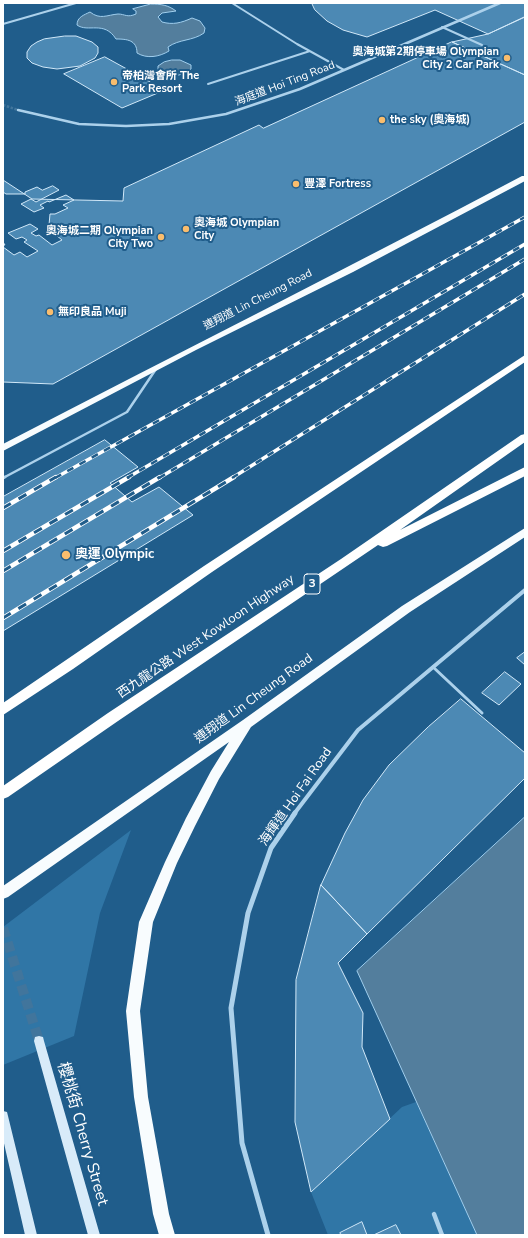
<!DOCTYPE html>
<meta charset="utf-8">
<style>
body{margin:0}
#map{position:relative;width:528px;height:1238px;overflow:hidden;background:#205d8b;font-family:"Nunito Sans",sans-serif}
canvas{display:block}
.frame{position:absolute;inset:0;border:4px solid #fff;pointer-events:none}
</style>
<div id="map">
<canvas width="528" height="1238"></canvas>
<div class="frame"></div>
</div>
<script>
const c = document.querySelector('canvas').getContext('2d');
c.lineJoin = 'round';
function fillPath(path, color) {
  c.fillStyle = color;
  c.fill(path, 'evenodd');
}
function strokePath(path, color, width, dash) {
  c.strokeStyle = color;
  c.lineWidth = width;
  c.lineCap = dash ? 'butt' : 'round';
  c.setLineDash(dash || []);
  c.stroke(path);
}
function drawText(font, color, halo, rows, align = 'center') {
  c.font = font + ' "Nunito Sans","Noto Sans TC",sans-serif';
  c.lineWidth = 4;
  c.setLineDash([]);
  c.textBaseline = 'middle';
  c.strokeStyle = halo;
  c.fillStyle = color;
  for (const [text, x, y, turn = 0] of rows) {
    c.save();
    c.translate(x, y);
    c.rotate((+turn || 0) * Math.PI / 180);
    c.textAlign = isNaN(turn) ? turn : align;
    if (halo) c.strokeText(text, 0, 0);
    c.fillText(text, 0, 0);
    c.restore();
  }
}
const green = new Path2D(`
 M131,830l-31,83 -26,123 -71,29v-138z
 M416,1102l61,133h-149l-17,-43 91,-85z`);
const water = new Path2D(`
 M151,4c10,0 17,1 25,7l-14,2 -4,4 4,5c11,3 19,1 30,-4l8,3 5,7 -1,5c-11,8 -25,6 -36,14l1,4c-10,6 -22,8 -32,2 0,-13 -10,-14 -21,-14 -12,-19 -28,-6 -39,-14 0,-8 7,-10 13,-13 10,8 17,3 28,2 7,0 9,4 18,0v-3l-3,-2z
 M172,60h8l11,5v4c-9,8 -24,9 -33,1v-4l6,-4z
 M525,817v418h-48l-120,-264z`);
const building = new Path2D(`
 M312,3h213v14l-37,17 -53,-24 -68,27 -24,-7 -16,-9 -12,-11z
 M525,17v58l-73,-33 36,-8z
 M65,36h11l16,6 6,5v6l-3,5 -15,8 -23,3 -14,-2 -11,-4 -5,-5v-6l4,-6 6,-4 7,-3z
 M452,42l73,33v47l-472,262 -50,-2v-202l29,19 91,2 1,-13 135,-63 4,3z
 M105,57l60,33 -43,18 -58,-34z
 M53,186l6,4 -23,12 -5,-3 -10,5 13,8 10,-4 -4,-3 8,-4 1,1 17,-7 8,5 -11,5 5,3 -13,6h-5l-1,11h6l9,6 -8,4 6,5 -10,5 -13,-10 -3,1 -5,-3 7,-4 -8,-5 -22,9 8,6 6,-2 5,3 -3,2 14,9 -11,6 -7,-5 -6,3 -11,-8 2,-3h-2v-52l3,2h19v-2l12,-5 5,3z
 M105,440l33,27 -28,16 22,19 27,-15 34,28 -190,116v-134z
 M525,652v13l-8,-7z
 M505,672l16,12 -22,21 -17,-12z
 M461,699l64,54v25l-158,156 -46,-49 24,-52 18,-33 26,-35 39,-38z
 M321,885l46,49 -29,29 25,50 -1,34 28,72 -79,73 -16,-70 1,-142z
 M362,1222l5,13h-26l-1,-2z
 M396,1225l5,10h-27z`);
const minorTunnel = new Path2D(`
 M3,105l15,5`);
const secondaryTunnel = new Path2D(`
 M3,928l36,113`);
const serviceFar2 = new Path2D(`
 M232,3l65,41 47,26
 M3,24l73,-21
 M442,27l40,18
 M208,84l102,-33
 M3,87v4`);
const serviceFar1 = new Path2D(`
 M3,478l124,-66 29,-43`);
const service = new Path2D(`
 M3,478l2,-1
 M433,667l49,46`);
const pedestrian = new Path2D(`
 M434,1214l8,21`);
const minorFar2 = new Path2D(`
 M18,110l61,14 47,2 43,-2 57,-10 74,-25 200,-86`);
const minorFar1 = new Path2D(`
 M294,814l64,-84 167,-140`);
const minor = new Path2D(`
 M268,1235l-26,-92 -11,-135 17,-95 23,-65 24,-35`);
const secondary = new Path2D(`
 M39,1036l4,1 1,4 56,194h-12l-54,-194 1,-4z
 M3,1111l4,1 1,4 29,119h-12l-22,-96z`);
const trunk = new Path2D(`
 M522,176h3v5l-172,91 -157,78 -193,101v-7c173,-90 347,-177 519,-268z
 M525,528v9l-115,75 -159,115 -32,52 -24,47 -18,37 -24,59 -13,89 8,86 21,117 6,21h-16l-6,-21 -19,-117 -8,-86 13,-89 26,-60 21,-44 25,-47 18,-29 -221,155 -5,2v-13l240,-166 159,-114z`);
const motorway = new Path2D(`
 M525,355v7l-313,210 -139,97 -70,46v-12l201,-137z
 M525,434v8l-125,88 125,-63v9l-138,70 -4,1 -5,-2 -260,176 -110,76 -5,2v-13l105,-73 233,-154 180,-124z`);
const railFar1 = new Path2D(`
 M55,478l470,-261
 M127,478l398,-234
 M159,478l366,-219
 M232,478l293,-184`);
const rail = new Path2D(`
 M3,508l53,-31
 M3,551l126,-74
 M3,571l157,-94
 M3,618l231,-141`);
const markers = [
 [507,58,4,"#f9bd6d"],
 [114,82,4,"#f9bd6d"],
 [382,120,4,"#f9bd6d"],
 [296,184,4,"#f9bd6d"],
 [186,229,4,"#f9bd6d"],
 [161,237,4,"#f9bd6d"],
 [50,312,4,"#f9bd6d"],
 [66,555,5,"#f9bd6d"]
];
const farPoinames = [
 ["奧海城第2期停車場 Olympian",499,52,"right"],
 ["City 2 Car Park",499,65,"right"],
 ["帝柏灣會所 The",122,76],
 ["Park Resort",122,89],
 ["the sky (奧海城)",390,120],
 ["豐澤 Fortress",304,184],
 ["奧海城 Olympian",194,223],
 ["City",194,236],
 ["奧海城二期 Olympian",153,231,"right"],
 ["City Two",153,244,"right"],
 ["無印良品 Muji",58,312]
];
const farStreetnames = [
 ["海庭道 Hoi Ting Road",285,84,-21],
 ["連翔道 Lin Cheung Road",258,300,-27]
];
const shields = [
 [312,584,16]
];
const shieldNames = [
 ["3",312,584]
];
const poiNames = [
 ["奧運 Olympic",75,555]
];
const streetNames = [
 ["西九龍公路 West Kowloon Highway",206,637,-34],
 ["連翔道 Lin Cheung Road",254,699,-36],
 ["海輝道 Hoi Fai Road",296,797,-55]
];
const nearStreetnames = [
 ["櫻桃街 Cherry Street",82,1134,74]
];
fillPath(green, '#3076a6');
fillPath(water, '#537e9d');
strokePath(water, '#a0ceed', 1);
fillPath(building, '#4c89b4');
strokePath(building, '#d1e8f8', 1);
strokePath(minorTunnel, '#41759c', 2.5, [2.5, 1.5]);
strokePath(secondaryTunnel, '#41759c', 10, [10, 5]);
strokePath(serviceFar2, '#acd1eb', 2);
strokePath(serviceFar1, '#acd1eb', 2.5);
strokePath(service, '#acd1eb', 3);
strokePath(pedestrian, '#acd1eb', 4.5);
strokePath(minorFar2, '#acd1eb', 2.5);
strokePath(minorFar1, '#acd1eb', 4);
strokePath(minor, '#acd1eb', 5);
fillPath(secondary, '#d8ebf9');
fillPath(trunk, '#f8fcfe');
fillPath(motorway, '#fff');
strokePath(railFar1, '#fff', 3.5);
strokePath(rail, '#fff', 4.5);
strokePath(railFar1, '#205d8b', 2.5, [7]);
strokePath(rail, '#205d8b', 3, [9]);
for (const [x, y, r, color] of markers) {
  const dot = new Path2D();
  dot.arc(x, y, r, 0, 2 * Math.PI);
  c.fillStyle = color;
  c.fill(dot);
  strokePath(dot, '#205d8b', 1.5);
}
drawText('bold 11px', '#fff', '#205d8b', farPoinames, 'left');
drawText('11px', '#fff', '#205d8b', farStreetnames);
for (const [x, y, w] of shields) {
  const box = new Path2D();
  box.roundRect(x - w / 2, y - 10, w, 20, 3);
  c.fillStyle = '#205d8b';
  c.fill(box);
  strokePath(box, '#fff', 1);
}
drawText('bold 12px', '#fff', null, shieldNames);
drawText('bold 13px', '#fff', '#205d8b', poiNames, 'left');
drawText('13px', '#fff', '#205d8b', streetNames);
drawText('16px', '#fff', '#205d8b', nearStreetnames);
</script>
